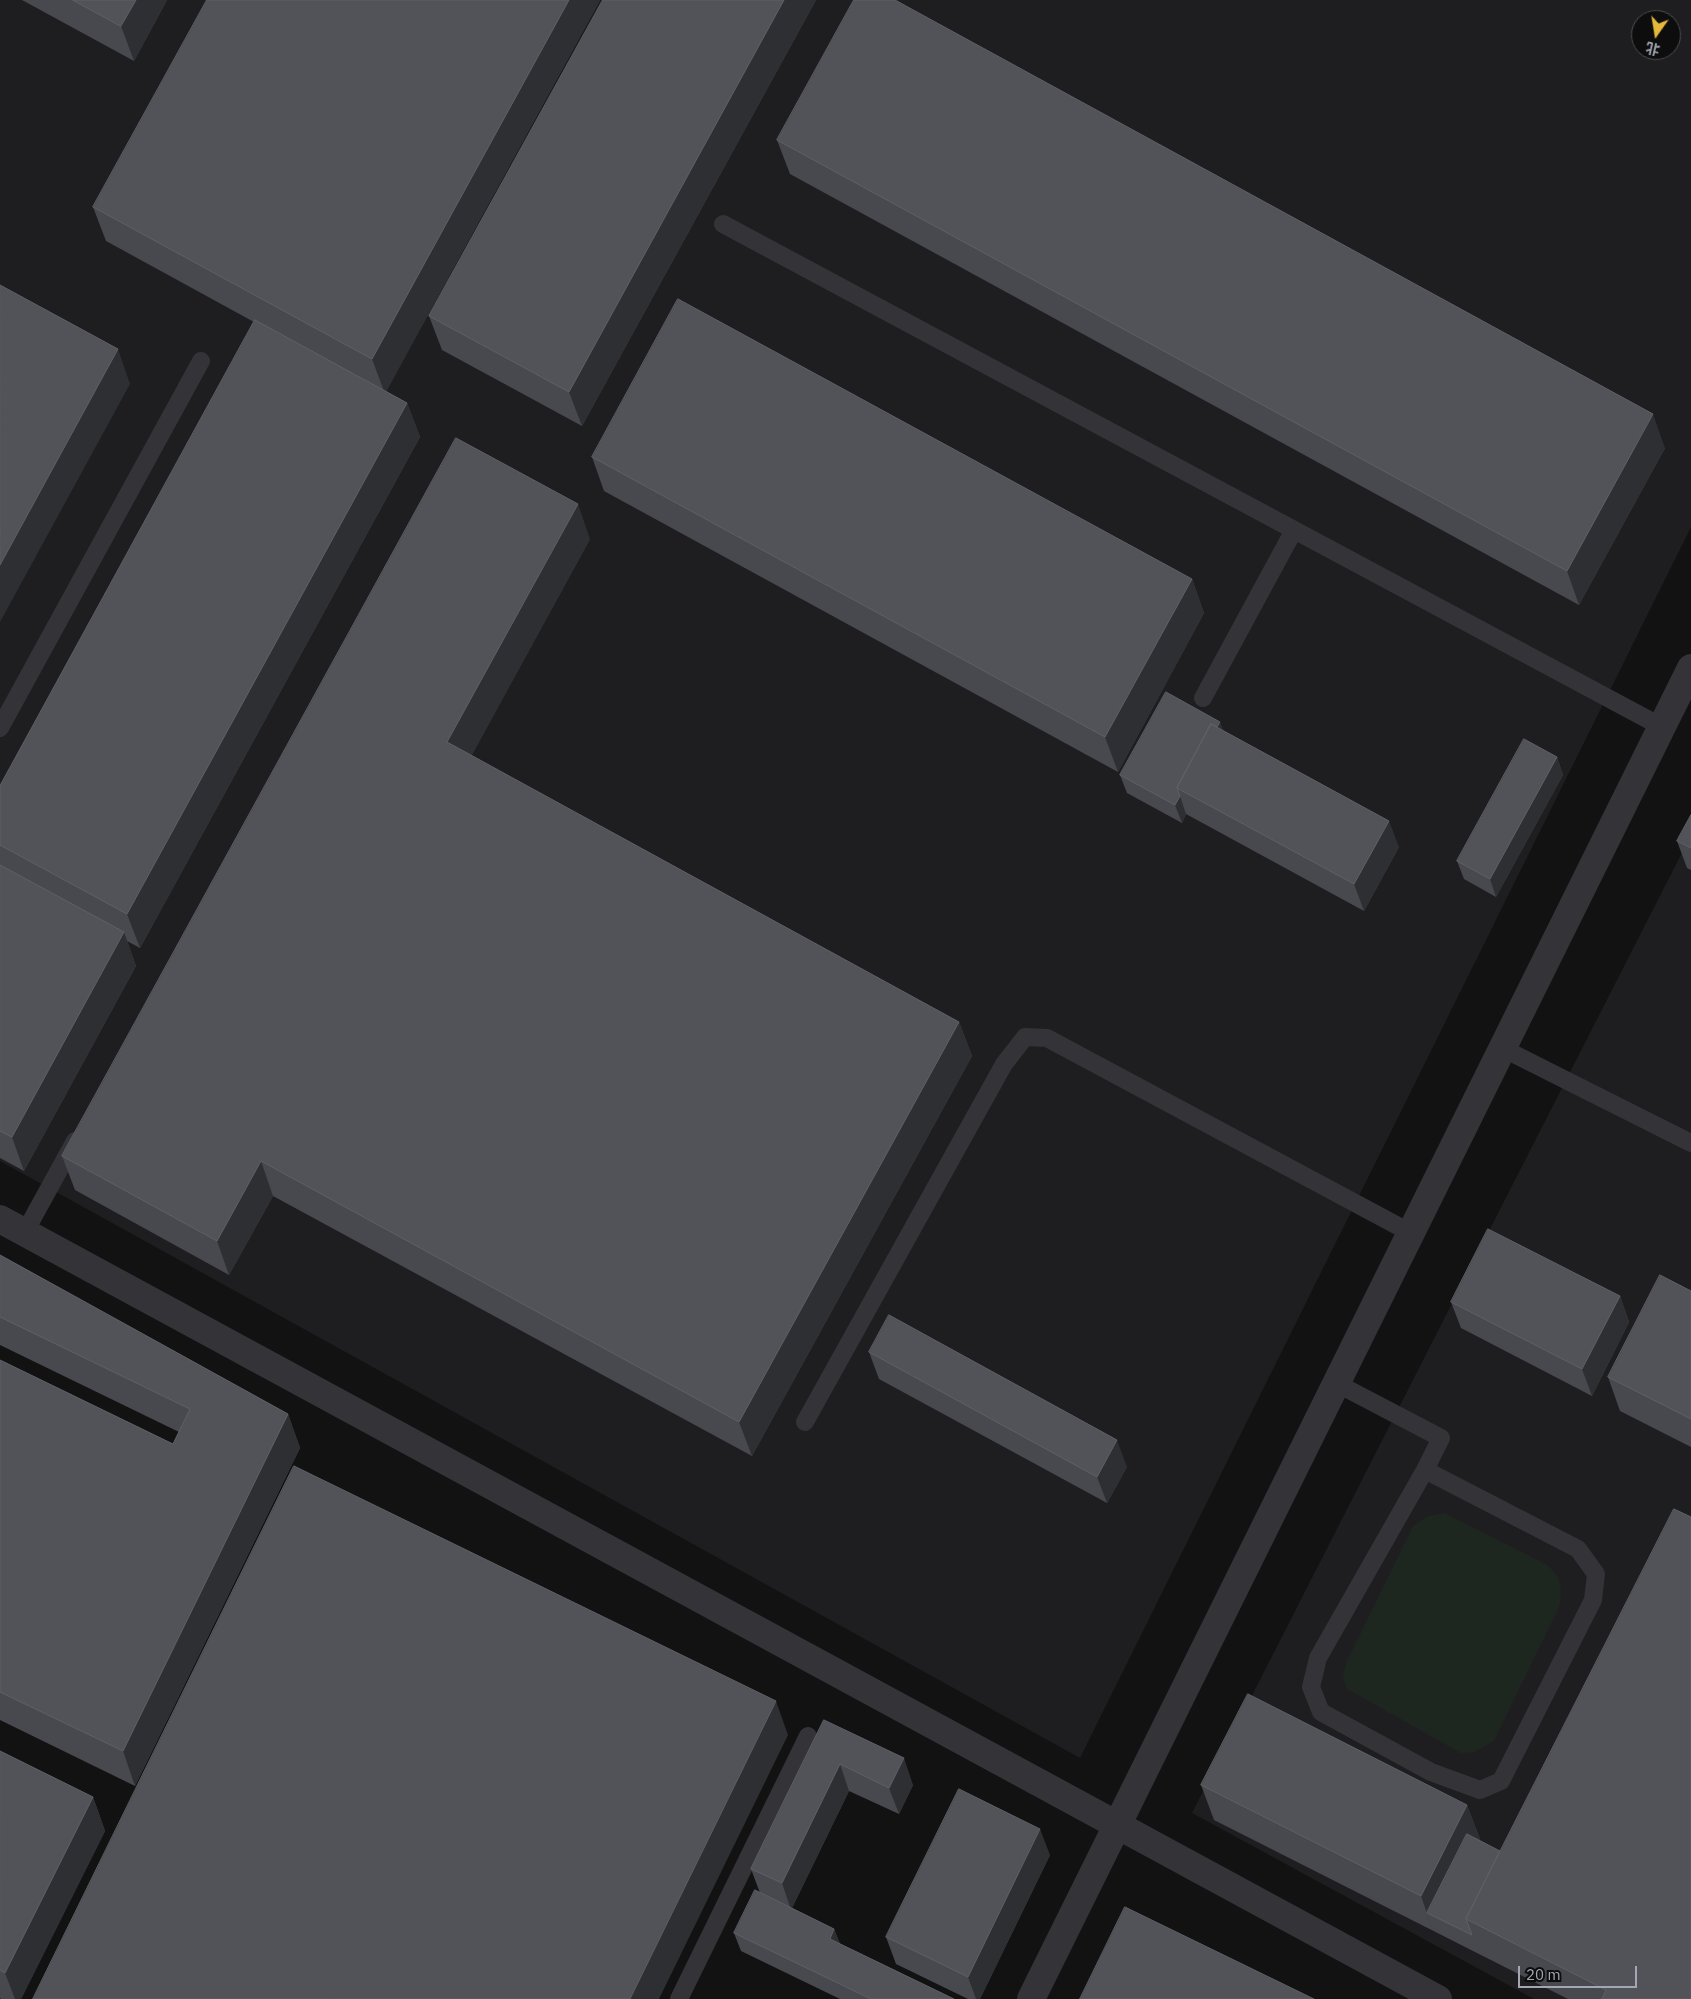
<!DOCTYPE html>
<meta charset="utf-8">
<style>
body{margin:0}
#map{position:relative;width:1691px;height:1999px;overflow:hidden;background:#121213;font-family:"IBM Plex Sans","Noto Sans SC",sans-serif}
canvas{display:block}
.north{position:absolute;left:1631px;top:10px;width:50px;height:50px;box-sizing:border-box;background:#0d0d0e;border:1px solid #494b50;border-radius:50%;rotate:193deg;font-size:14px;font-weight:700;line-height:20px;text-align:center;color:#a4a7b3}
.north::after{content:'';display:block;margin:auto;width:18px;height:22px;background:#e4b839;clip-path:polygon(50% 0,100% 100%,50% 72%,0 100%)}
.scale{position:absolute;left:1518px;top:1966px;width:119px;height:22px;box-sizing:border-box;border:2px solid #a4a7b3;border-top:0;padding-left:6px;font-size:15px;line-height:18px;white-space:nowrap;color:#a4a7b3;-webkit-text-stroke:4px #0d0d0e;paint-order:stroke}
</style>
<div id="map">
<canvas width="1691" height="1999"></canvas>
<div class="north">北</div>
<div class="scale">20 m</div>
</div>
<script>
const c = document.querySelector('canvas').getContext('2d');
c.lineJoin = 'round';
function fillPath(path, color) {
  c.fillStyle = color;
  c.fill(path, 'evenodd');
}
function strokePath(path, color, width, dash) {
  c.strokeStyle = color;
  c.lineWidth = width;
  c.lineCap = dash ? 'butt' : 'round';
  c.setLineDash(dash || []);
  c.stroke(path);
}
const built = new Path2D(`
 M0,0h1691v527l-611,1231 -1080,-597zM1641,20h30v30h-30z
 M1691,835v1164h-157l-342,-186z`);
const green = new Path2D(`
 M1445,1513l102,52c15,14 16,22 12,42l-65,134 -19,11 -14,1 -114,-64 -4,-11 3,-15 67,-137 15,-10z`);
const service = new Path2D(`
 M723,224l939,503
 M1203,698l91,-168
 M0,728l201,-367
 M1502,1048l189,95
 M25,1232l50,-91
 M1336,1383l105,55 -16,32 153,79 18,25 -3,26 -92,181 -21,9 -49,-18 -110,-60 -10,-25 7,-29 107,-188
 M805,1422l199,-358 21,-27 22,1 364,195
 M679,1999l129,-263`);
const tertiary = new Path2D(`
 M0,1219l1438,780
 M1031,1999l660,-1331`);
const wall = new Path2D(`
 M22,0h145l-33,61z
 M600,0l-214,391 21,12 13,34 -280,511 -13,-7 9,25 -112,205 -24,-13v-372l254,-464 -148,-81 -13,-34z
 M603,0h213l-234,426 -140,-76 -13,-34z
 M777,140l888,308 -86,157 -789,-431z
 M592,457l600,122 12,34 -86,159 -514,-281z
 M590,539l-119,217 488,266 13,34 -220,400 -479,-260 -44,79 -154,-85 -13,-34z
 M1224,731l175,116 -35,64 -178,-97 -4,9 -55,-30 -7,-18z
 M1557,757l6,18 -67,122 -32,-18 -7,-18z
 M1691,815v55l-4,-2 -10,-27z
 M0,1255l288,159 12,34 -165,338 -135,-66v-360l173,84 6,-12 -179,-87z
 M1691,1291v156l-71,-36 -12,-34z
 M1620,1296l9,26 -37,74 -131,-68 -10,-26z
 M869,1352l258,115 -20,36 -228,-124z
 M824,1720l89,65 -14,29 -50,-23 -57,117 42,21 6,15 114,55h-114l-99,-48 -7,-18 26,-40 -9,-24z
 M0,1751l93,46 12,34 -84,168h-20l-1,-1z
 M1201,1785l266,20 13,34 -1,1 212,159h-123l-354,-179z
 M1050,1855l-70,144h-12l-72,-35 -10,-27z`);
const shadedWall = new Path2D(`
 M136,0h31l-33,61 -13,-35z
 M569,0h31l-215,394 -13,-35z
 M784,0h32l-234,426 -13,-34z
 M118,349l12,35 -130,238v-57z
 M407,403l13,34 -280,511 -13,-34z
 M1653,414l12,34 -86,157 -12,-34z
 M578,504l12,35 -130,238 -13,-35z
 M1192,579l12,34 -86,159 -13,-35z
 M1220,722l7,18 -45,51z
 M1557,757l6,18 -67,122 -6,-18z
 M1180,796l6,18 -4,9 -7,-18z
 M1389,821l10,26 -35,64 -10,-27z
 M124,932l12,34 -112,205 -12,-34z
 M959,1022l13,34 -220,400 -13,-34z
 M261,1161l12,35 -44,79 -12,-34z
 M1620,1296l9,26 -37,74 -10,-27z
 M288,1414l12,34 -165,338 -12,-35z
 M1117,1440l10,27 -20,36 -10,-26z
 M776,1701l12,34 -129,264h-29z
 M904,1758l9,27 -14,29 -10,-26z
 M840,1764l9,27 -58,119 -9,-27z
 M93,1797l12,34 -84,168h-6l-10,-26z
 M1467,1805l13,34 -41,80 -12,-6 6,18 -12,-35z
 M1040,1829l10,26 -70,144h-4l-8,-22z
 M834,1929l7,18 -11,-8z`);
const building = new Path2D(`
 M73,0h63l-15,26z
 M207,0h362l-197,359 -279,-152z
 M603,0h181l-215,392 -140,-76z
 M854,0h41l758,414 -86,157 -790,-431z
 M0,285l118,64 -118,216z
 M678,299l514,280 -87,158 -513,-280z
 M255,320l152,83 -280,511 -127,-69v-59z
 M456,438l122,66 -131,238 512,280 -220,400 -478,-261 -44,80 -155,-85z
 M1166,692l54,30 -3,5 -6,-3 -34,64 3,8 -5,9 -55,-30z
 M1211,724l178,97 -35,63 -177,-96z
 M1524,739l33,18 -67,122 -33,-18z
 M1691,815v33l-14,-7z
 M0,865l124,67 -112,205 -12,-6z
 M1488,1229l132,67 -38,73 -131,-67z
 M0,1255l288,159 -165,337 -123,-59v-332l173,84 17,-35 -190,-92z
 M1660,1275l31,16v128l-83,-42z
 M889,1315l228,125 -20,37 -228,-125z
 M294,1466l482,235 -146,298h-597z
 M1674,1509l17,8v482h-89l4,-9 -140,-71z
 M1248,1694l219,111 -46,91 -220,-111z
 M824,1720l80,38 -15,30 -49,-24 -58,119 -31,-14z
 M0,1751l93,46 -88,176 -5,-3z
 M959,1789l81,40 -72,148 -82,-40z
 M1467,1834l33,17 -34,68 6,16 -45,-22z
 M755,1890l79,39 -4,10 124,60h-83l-137,-66z
 M1125,1907l189,92h-234z`);
fillPath(built, '#1e1e20');
fillPath(green, '#1e2620');
strokePath(service, '#333338', 18);
strokePath(tertiary, '#333338', 28);
fillPath(wall, '#48494e');
fillPath(shadedWall, '#2e2f32');
fillPath(building, '#525359');
strokePath(building, '#5f6067', 1);
</script>
